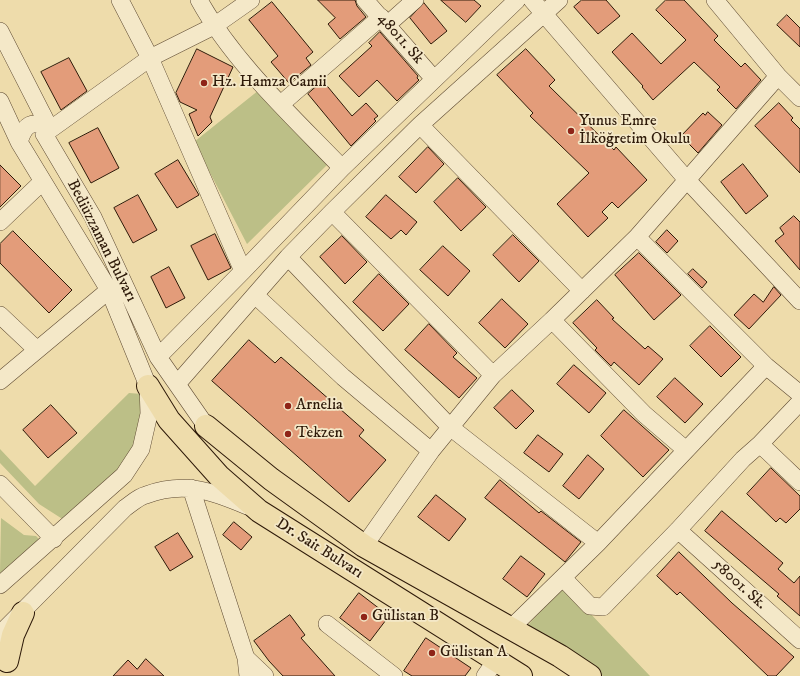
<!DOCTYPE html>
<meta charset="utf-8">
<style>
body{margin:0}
canvas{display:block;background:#eedcab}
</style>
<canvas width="800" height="676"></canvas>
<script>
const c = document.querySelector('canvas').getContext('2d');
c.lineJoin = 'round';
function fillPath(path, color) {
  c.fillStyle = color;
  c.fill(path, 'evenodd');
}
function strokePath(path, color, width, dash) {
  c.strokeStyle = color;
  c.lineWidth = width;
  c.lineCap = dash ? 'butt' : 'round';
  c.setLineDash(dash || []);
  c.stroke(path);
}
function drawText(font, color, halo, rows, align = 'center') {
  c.font = font + ' "IM FELL DW Pica",serif';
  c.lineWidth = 3.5;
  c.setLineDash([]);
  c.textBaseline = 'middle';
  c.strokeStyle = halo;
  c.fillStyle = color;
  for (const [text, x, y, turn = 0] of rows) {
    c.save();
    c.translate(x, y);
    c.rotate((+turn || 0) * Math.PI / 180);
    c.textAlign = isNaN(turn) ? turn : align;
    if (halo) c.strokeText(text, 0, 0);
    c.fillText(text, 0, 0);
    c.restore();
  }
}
const green = new Path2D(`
 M259,90l69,74 -81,80 -53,-102z
 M129,393l13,1c0,16 0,36 -6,51 -11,29 -49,54 -72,75l-25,-16 -39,-41v-14l35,37z
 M1,518l23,17 12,1 5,5 -35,30 -6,2z
 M564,586l86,90h-47l-76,-50z`);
const building = new Path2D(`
 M318,0h37l2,6 9,11 -26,22 -12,-15 7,-6z
 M441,0h33l7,6 -15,16z
 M582,0h24l14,16 -22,18 -24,-27z
 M666,0h18l34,36 -4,4 27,27 4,-4 16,17 -25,29 -19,-19 3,-3 -26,-25 -41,38 -11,-13 1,-1 -31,-34 20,-19 29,31 25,-24 -30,-30z
 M272,2l41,50 -7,6 5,7 -22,18 -18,-21 7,-6 -29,-36z
 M424,3l23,28 -16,13 -21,-26z
 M787,15l13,13v19l-23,-22z
 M380,32l38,44 -1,2 2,2 -22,21 -20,-21 -18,17 -20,-21 33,-30 -3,-3z
 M197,49l36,18 -23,50 2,5 -14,14 -9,-22 8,-4 -17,-8 -4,-9z
 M526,49l29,31 -6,6 65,64 2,-3 31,33 -29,28 -6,-6 -10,10 6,6 -20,19 -31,-33 32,-31 -59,-57 3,-3 -36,-38z
 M69,58l18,33 -26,19 -20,-38z
 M323,81l29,35 14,-13 12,13 -4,3 2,2 -25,25 -43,-52z
 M779,103l14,15 -2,2 9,9v44l-45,-47z
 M708,112l14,13 -24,28 -17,-17 22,-23 2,2z
 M98,128l21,40 -28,15 -22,-40z
 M428,147l16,17 -28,29 -17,-16z
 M178,160l21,35 -22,13 -22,-34z
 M743,164l25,32 -22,18 -25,-32z
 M0,165l21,21 -21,21z
 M458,178l28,29 -25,24 -27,-29z
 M138,195l19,35 -24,13 -19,-35z
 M386,195l31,27 -11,13 -5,-5 -10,9 -25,-22z
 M794,216l6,6v48l-25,-29 9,-7 -4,-6z
 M667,230l11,11 -11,12 -11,-11z
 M13,231l59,59 -23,23 -49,-50v-19z
 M215,234l16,34 -23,12 -17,-34z
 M513,235l26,26 -20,21 -26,-27z
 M342,236l25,26 -22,22 -25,-27z
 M443,246l27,25 -22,25 -28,-26z
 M639,253l42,42 -27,25 -39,-45z
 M169,267l16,31 -19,10 -15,-31z
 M693,269l14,13 -5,6 -14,-14z
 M379,274l30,30 -26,27 -30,-29z
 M774,287l7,8 -32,34 -15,-14 20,-21 9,8z
 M502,299l26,25 -23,24 -26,-25z
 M597,300l17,18 -2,1 33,30 3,-3 15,13 -24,26 -25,-23 -3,4 -16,-16 2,-2 -24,-25z
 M429,324l28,29 -4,4 24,21 -18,20 -54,-48z
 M710,326l31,31 -20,20 -31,-31z
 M249,340l26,23 6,-6 83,73 -5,6 27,24 -37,42 -137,-121z
 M574,365l32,28 -17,20 -32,-29z
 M675,378l28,26 -18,19 -28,-26z
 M512,390l22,21 -18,18 -22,-21z
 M51,405l26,28 -29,25 -25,-28z
 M624,410l45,40 -26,27 -42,-41z
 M538,435l25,19 -14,18 -25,-19z
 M588,455l16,14 -25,30 -16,-13z
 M771,468l29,28v13l-14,14 -6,-5 -4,4 -29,-28z
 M500,480l39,33 2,-2 40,31 -16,20 -80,-64z
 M436,495l30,24 -17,22 -31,-24z
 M722,511l61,52 -5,6 16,14 6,-7v40l-23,-20 2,-2 -74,-63z
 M234,522l18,15 -11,13 -18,-15z
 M178,533l15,24 -23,14 -15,-24z
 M679,552l53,51 62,54 -18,19h-8l-88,-84 -3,3 -20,-19z
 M521,556l24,18 -18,23 -24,-18z
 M359,593l30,23 -19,25 -30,-23z
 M290,615l15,20 -4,3 34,38h-52l-14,-15 -15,-20z
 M426,638l45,30 -6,8h-53l-8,-5z
 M146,659l18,17h-51l15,-16 9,9z`);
const minor = new Path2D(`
 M120,0l30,58 93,213
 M199,0c34,62 94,117 143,168
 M365,0l69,79
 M532,0l155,180 113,121
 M715,0l63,76 22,22
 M387,25l28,-25
 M0,31l49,96 -5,7 49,83 65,140 48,69
 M0,101l19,41 90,148 39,96 1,28 -8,35 -17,26 -124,110
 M281,104l100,-87
 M420,125l162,166
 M44,134l106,-76 64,-32 37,-26
 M19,142c6,-18 12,-22 30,-15
 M332,212l161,163
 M0,222l42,-40
 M637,237l129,129 34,28
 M288,257l162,170 148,116
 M255,295l88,82 88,74
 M0,315l36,34
 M552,320l92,94 42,36
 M158,357l85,-86 99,-103 175,-168
 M0,381l109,-91
 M177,384l111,-127 44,-45 88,-87 139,-125
 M760,444l40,38
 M0,484l54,55
 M191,488l55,170 2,18
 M678,530l122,110
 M364,546l67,-95 62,-76 59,-55 85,-83 141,-161
 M563,578l27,28 13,1 75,-77 65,-71 17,-15 40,-42
 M327,624l67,52
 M510,629l88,-86 168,-177
 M0,634l125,-126c6,-4 13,-11 21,-13 38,-14 66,-4 101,11
 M246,658l19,18
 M485,676l11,-16`);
const major = new Path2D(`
 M148,386l21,34 50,56 40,35 262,165
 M206,426l65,53 93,67 196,110 30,20
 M7,661l6,-26 10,-22`);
const markers = [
 [204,83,4,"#8f2418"],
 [571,131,4,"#8f2418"],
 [288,406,4,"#8f2418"],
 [288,434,4,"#8f2418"],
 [364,617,4,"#8f2418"],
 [432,653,4,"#8f2418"]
];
const streetNames = [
 ["48011. Sk",400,39,49],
 ["Bediüzzaman Bulvarı",101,241,63],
 ["Dr. Sait Bulvarı",319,549,32],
 ["58001. Sk.",739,585,42]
];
const poiNames = [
 ["Hz. Hamza Camii",212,83],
 ["Yunus Emre",579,122],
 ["İlköğretim Okulu",579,140],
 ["Arnelia",296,406],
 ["Tekzen",296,434],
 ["Gülistan B",372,617],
 ["Gülistan A",440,653]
];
fillPath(green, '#bcbf87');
fillPath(building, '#e39c7a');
strokePath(building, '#2e1a09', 1);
strokePath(minor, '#5e4a32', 18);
strokePath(major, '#2e1a09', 24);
strokePath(minor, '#f4e8c8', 17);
strokePath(major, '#eedcab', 22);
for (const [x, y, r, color] of markers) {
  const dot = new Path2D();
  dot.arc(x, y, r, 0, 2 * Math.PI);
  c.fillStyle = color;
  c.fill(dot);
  strokePath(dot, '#f4e8c8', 1.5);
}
drawText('16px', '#2e1a09', '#f4e8c8', streetNames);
drawText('16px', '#2e1a09', '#f4e8c8', poiNames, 'left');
</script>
